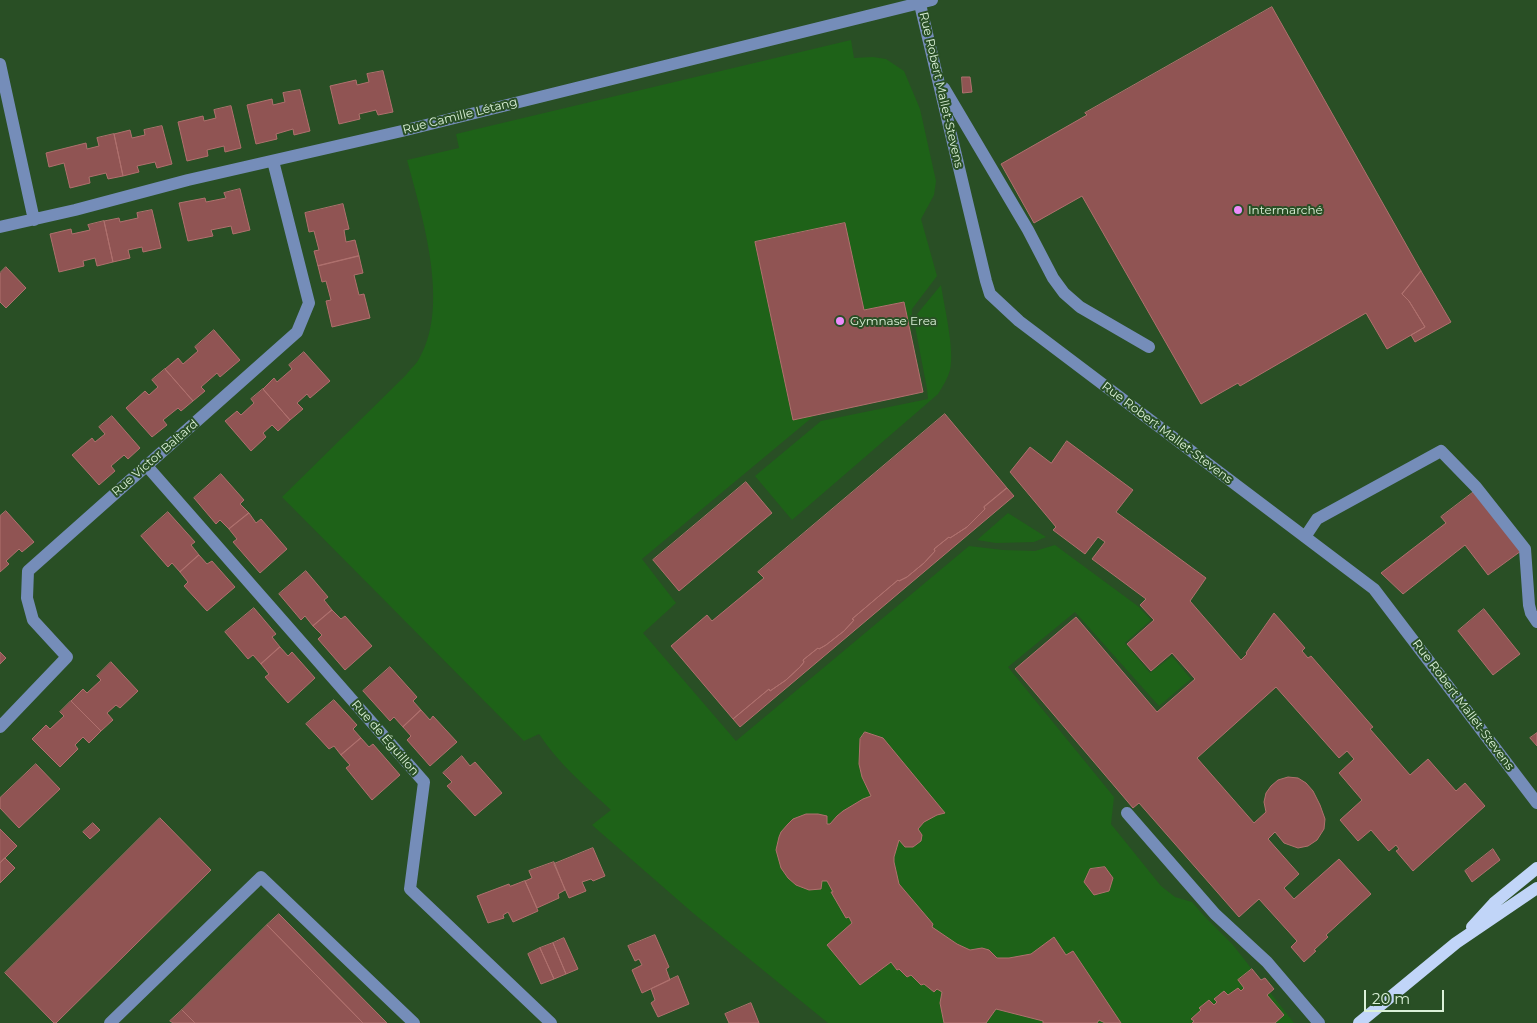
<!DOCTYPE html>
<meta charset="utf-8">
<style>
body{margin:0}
#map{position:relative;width:1537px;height:1023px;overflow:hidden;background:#294f25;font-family:Montserrat,sans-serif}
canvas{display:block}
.scale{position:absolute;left:1364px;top:990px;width:80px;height:22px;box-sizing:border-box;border:2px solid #dbf1d8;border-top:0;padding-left:6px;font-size:15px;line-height:18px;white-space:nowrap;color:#dbf1d8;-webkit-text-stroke:4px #294f25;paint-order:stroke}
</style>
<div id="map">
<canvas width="1537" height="1023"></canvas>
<div class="scale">20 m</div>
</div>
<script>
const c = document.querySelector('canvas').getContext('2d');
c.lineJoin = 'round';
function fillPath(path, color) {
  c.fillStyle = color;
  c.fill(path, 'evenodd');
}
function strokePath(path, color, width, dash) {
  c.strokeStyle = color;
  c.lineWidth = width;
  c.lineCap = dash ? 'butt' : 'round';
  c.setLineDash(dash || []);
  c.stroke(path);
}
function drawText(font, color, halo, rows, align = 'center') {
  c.font = font + ' Montserrat,sans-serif';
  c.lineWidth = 4;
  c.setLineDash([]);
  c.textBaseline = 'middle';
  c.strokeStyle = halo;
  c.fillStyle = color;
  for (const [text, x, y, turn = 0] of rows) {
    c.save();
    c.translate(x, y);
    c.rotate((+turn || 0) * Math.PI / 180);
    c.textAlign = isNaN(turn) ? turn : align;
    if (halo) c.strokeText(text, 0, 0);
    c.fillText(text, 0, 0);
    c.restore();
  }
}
const green = new Path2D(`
 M851,40l3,18 19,-1 13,2 18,12 16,38 16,72 -2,14 -13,24 16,57 -25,33 -1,24 -7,-31 -40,8 -20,-87 -89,19 38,178 22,-5 -173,144 34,44 -33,30 93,108 233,-195 34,4 32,1 20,-6 84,62 12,13 -26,23 25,30 22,-17 19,23 -32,27 -84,-94 -67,55 106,130 -3,27 50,62 14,11 17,5 13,15 28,28 61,78h-466l-135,-110 -101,-88 19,-15c-26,-24 -52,-46 -72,-76l-15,7 -242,-244 124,-122c4,-6 11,-11 14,-18 30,-53 2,-141 -13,-197l52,-12 -3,-14z
 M941,285c3,21 14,65 9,85 -2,8 -7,16 -12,24l-146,126 -37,-44 66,-55 107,-22 -1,-10 -12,-63v-8l3,-5z
 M1008,513l38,24 -12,5 -38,1 -19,-3z`);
const building = new Path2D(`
 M1272,7l149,264 -19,23 7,7 16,26 -38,22 -21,-36 -126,73 -2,-3 -37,21 -119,-208 -48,27 -33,-59 86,-49 -2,-2z
 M383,71l10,41 -15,3 -2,-5 -17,4 1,5 -21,5 -9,-38 26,-6 1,5 12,-3 -2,-8z
 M962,77h8l2,15 -9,1z
 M300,90l10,41 -16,4 -1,-6 -17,5 1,5 -21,5 -9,-39 25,-6 1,6 12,-3 -2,-9z
 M231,106l10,42 -16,4 -1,-6 -17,4 1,6 -21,5 -9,-39 25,-6 1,5 12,-3 -2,-8z
 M162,126l10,38 -15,4 -2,-6 -18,4 2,6 -16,4 -9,-42 16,-4 2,8 13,-3 -1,-5z
 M114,134l9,42 -15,3 -2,-6 -17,4 1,6 -20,5 -6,-25 -15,4 -3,-14 40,-10 1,6 12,-3 -2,-8z
 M240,189l10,41 -17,4 -2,-8 -20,4 2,6 -25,5 -9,-38 26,-5 1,4 20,-4 -2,-5z
 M343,204l6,25 -5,1 2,12 9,-2 4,16 -41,10 -4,-15 5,-1 -5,-19 -5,1 -4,-19z
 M152,210l9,38 -18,4 -1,-5 -14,3 2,8 -17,4 -9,-41 15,-3 1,4 18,-4 -1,-5z
 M104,221l9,41 -16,4 -2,-8 -12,3 1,5 -25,6 -9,-38 21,-5 1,5 18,-4 -2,-5z
 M845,223l19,87 40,-8 19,90 -130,28 -38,-178z
 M359,256l4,17 -9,2 5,20 5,-1 6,24 -38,9 -6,-26 5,-1 -5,-19 -4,1 -4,-16z
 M6,267l20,21 -20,20 -6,-6v-29z
 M1421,271l30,51 -36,20 -4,-7 14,-8 -16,-26 -7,-7z
 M214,330l26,30 -20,17 -3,-4 -16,14 4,4 -12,10 -28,-32 13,-11 5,6 15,-13 -3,-4z
 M304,352l26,29 -20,17 -3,-4 -10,9 6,6 -13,11 -27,-31 11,-11 3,4 15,-13 -3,-4z
 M165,369l28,32 -12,10 -3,-3 -15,12 4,5 -15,12 -26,-29 19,-17 4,4 9,-8 -6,-7z
 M263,389l27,31 -12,11 -6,-6 -9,8 3,4 -15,14 -26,-30 12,-10 4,4 13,-12 -3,-4z
 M945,414l62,74 -23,19 1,2 -18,18 -17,11 -1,-1 -15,12 1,2 -11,12 -17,14 -8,4 -1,-1 -46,39 2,1 -10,11 -18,14 -7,4 -1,-1 -15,12 1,2 -4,5 -14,13 -16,11 -1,-2 -36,30 -62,-73 36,-31 5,6 52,-43 -6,-6z
 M112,416l28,32 -12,11 -4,-4 -13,11 4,5 -16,14 -27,-30 20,-17 3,4 10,-8 -6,-7z
 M1067,441l66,49 -17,22 90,66 -16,23 51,59 6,-6 -1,-1 28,-40 31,35 -3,3 6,7 3,-2 62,71 -3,2 40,46 18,-16 28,32 9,-8 20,23 -72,65 -17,-20 3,-2 -3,-4 -7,6 -18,-21 -13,11 -18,-21 22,-20 -23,-27 15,-14 -7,-8 -8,7 -63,-71 -79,71 57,65 12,-11 -2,-10 2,-9 5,-7 7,-6 10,-3 10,1 8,5 7,8 7,14 5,14 -1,10 -7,11 -9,6 -10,2 -14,-5 -9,-11 -7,7 31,35 -15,14 10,11 45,-40 32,35 -45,41 2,2 -14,13 2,1 -12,11 -13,-15 6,-6 -38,-42 -20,18 -100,-114 -6,5 -118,-139 61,-52 81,95 38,-33 -23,-26 -21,18 -24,-27 27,-24 -14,-15 6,-6 -54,-40 13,-17 -7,-5 -13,17 -32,-24 3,-3 -46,-55 20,-25 21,16z
 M221,474l23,26 -4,4 9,9 -20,16 -9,-9 -4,4 -22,-26z
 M746,482l26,31 -93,78 -26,-31z
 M1007,488l7,8 -274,231 -7,-8 36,-30 1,2 16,-11 14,-13 4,-5 -1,-2 15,-12 1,1 7,-4 18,-14 10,-11 -2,-1 46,-39 1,1 8,-4 17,-14 11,-12 -1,-2 15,-12 1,1 17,-11 18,-18 -1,-2z
 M1475,491l46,60 -33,24 -23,-30 -62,49 -22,-21 65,-50 -5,-6z
 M6,511l28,31 -12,10 -3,-3 -13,12 3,3 -9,8v-56z
 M168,512l27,30 -4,3 8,10 -19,17 -8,-9 -4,4 -27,-31z
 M249,513l7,10 5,-4 26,30 -27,24 -27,-31 4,-3 -8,-10z
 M199,555l8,9 5,-3 23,26 -28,24 -23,-25 4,-4 -8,-10z
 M306,571l22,26 -4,3 8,10 -19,16 -8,-10 -4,4 -22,-26z
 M254,608l22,26 -4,3 8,10 -19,17 -8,-9 -5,4 -23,-27z
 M1484,609l36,45 -27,21 -35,-44z
 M332,610l9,9 4,-3 27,30 -27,24 -27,-31 4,-4 -9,-9z
 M280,647l8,9 4,-4 23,26 -27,25 -23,-26 4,-3 -8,-10z
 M0,652l6,6 -6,6z
 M111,662l27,29 -18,17 -4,-3 -9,8 6,7 -12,11 -30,-30 12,-12 4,4 14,-13 -4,-4z
 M390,667l27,30 -4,4 8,9 -18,17 -9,-10 -4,4 -27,-30z
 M334,700l23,25 -4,4 8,9 -20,17 -7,-9 -5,3 -23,-25z
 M71,701l30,30 -12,12 -6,-6 -8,8 3,4 -18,18 -28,-28 14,-14 4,4 14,-13 -4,-4z
 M421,710l9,10 3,-4 24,26 -27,24 -23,-26 4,-4 -8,-9z
 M865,732l18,6 62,75 -8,2 -13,7 -6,7 4,6 -1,6 -8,6h-8l-6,-7 -5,17v5l5,22 34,40 -1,3 25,17 13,6 12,-2 7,2 8,8h12l22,-4 23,-17 12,18 7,-4 48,72h-16l-6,-3 -2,3h-54v-2l-47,-12 -10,14h-42l-4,-20 2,-11 -5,-3 -3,3 -10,-8 -3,1 -10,-10 -4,2 -8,-8 -2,1 -6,-8 -31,23 -33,-40 25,-22 -3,-6 -3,1 -15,-26h2l-6,-11h-5l-1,8 -12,1 -13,-5 -8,-7 -7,-10 -5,-18 3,-13 2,-5 7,-8 5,-5 13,-5h12l9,2v8h3l7,-8 6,-5 20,-12 8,-3 -9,-19 -3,-13 1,-25z
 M1537,733v13l-7,-8z
 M361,738l8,9 4,-3 27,31 -28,25 -26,-32 4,-3 -9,-10z
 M462,756l8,10 5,-4 27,31 -27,23 -28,-30 5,-4 -9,-9z
 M36,764l24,25 -41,39 -19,-20v-10z
 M160,818l51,52 -155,153h-2l-49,-50z
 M93,823l7,7 -10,9 -7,-7z
 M0,829l17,17 -17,17z
 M593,848l12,28 -12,5 -2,-2 -9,3 4,9 -17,7 -15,-34z
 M1493,849l7,11 -28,22 -7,-11z
 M5,858l10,10 -15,15v-20z
 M554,862l11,28 -7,4 1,4 -22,10 -12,-27 7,-3 -3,-7z
 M1105,867l8,11 -4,13 -15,4 -10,-13 6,-13z
 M525,881l13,30 -25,11 -5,-10 -5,3 1,3 -16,5 -11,-27 32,-12 1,2z
 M279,914l108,109h-24l-96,-98z
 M267,925l96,98h-168l-13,-13z
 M655,935l14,32 -3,2 4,11 -28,13 -10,-23 10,-5 -3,-6 -4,2 -7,-15z
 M564,938l14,31 -12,5 -13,-31z
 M553,943l13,31 -12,5 -14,-31z
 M540,948l14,31 -13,5 -13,-30z
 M1252,969l9,11 4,-2 9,11 -7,6 17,20 -9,8h-83l2,-2 -3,-2 10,-9 -2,-2 10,-8 5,5 3,-3 -3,-3 10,-8 4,4 10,-7 3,3 3,-3 -6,-8z
 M678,976l11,28 -31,13 -7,-14 4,-3 -4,-11z
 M751,1003l8,20h-30l-4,-9z
 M182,1010l13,13h-22l-3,-2z`);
const minor = new Path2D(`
 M919,0l67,281 4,13 29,27 355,268 163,214
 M0,64l34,156
 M944,88l84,142 25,48 11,15 16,14 69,40
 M0,227l75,-17 113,-30 214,-49 530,-131
 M146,465l278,317 -14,107 141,134
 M1305,537l12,-18 124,-68 35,36 49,62 4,56 2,8 6,9
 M0,727l67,-70 -34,-37 -6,-22 1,-27 269,-239 12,-29 -36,-142
 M1127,813l88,101 52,48 52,61
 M110,1023l151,-146 153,146`);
const major = new Path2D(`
 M1472,927l22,-24 43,-35
 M1359,1023l97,-80 81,-55`);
const markers = [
 [1238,210,5,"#ec8cfb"],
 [840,321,5,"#ec8cfb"]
];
const streetNames = [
 ["Rue Robert Mallet-Stevens",941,90,77],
 ["Rue Camille Létang",460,116,-14],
 ["Rue Robert Mallet-Stevens",1167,433,37],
 ["Rue Victor Baltard",155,458,-41],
 ["Rue Robert Mallet-Stevens",1463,705,53],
 ["Rue de Éguillon",385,738,49]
];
const poiNames = [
 ["Intermarché",1248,210],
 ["Gymnase Erea",850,321]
];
fillPath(green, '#1e6218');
fillPath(building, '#905453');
strokePath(building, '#af716e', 1);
strokePath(minor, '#758db9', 12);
strokePath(major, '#c1d5f8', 12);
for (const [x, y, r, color] of markers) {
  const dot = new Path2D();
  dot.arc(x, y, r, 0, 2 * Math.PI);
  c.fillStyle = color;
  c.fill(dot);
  strokePath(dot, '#294f25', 2);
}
drawText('12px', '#dbf1d8', '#294f25', streetNames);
drawText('12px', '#dbf1d8', '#294f25', poiNames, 'left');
</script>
